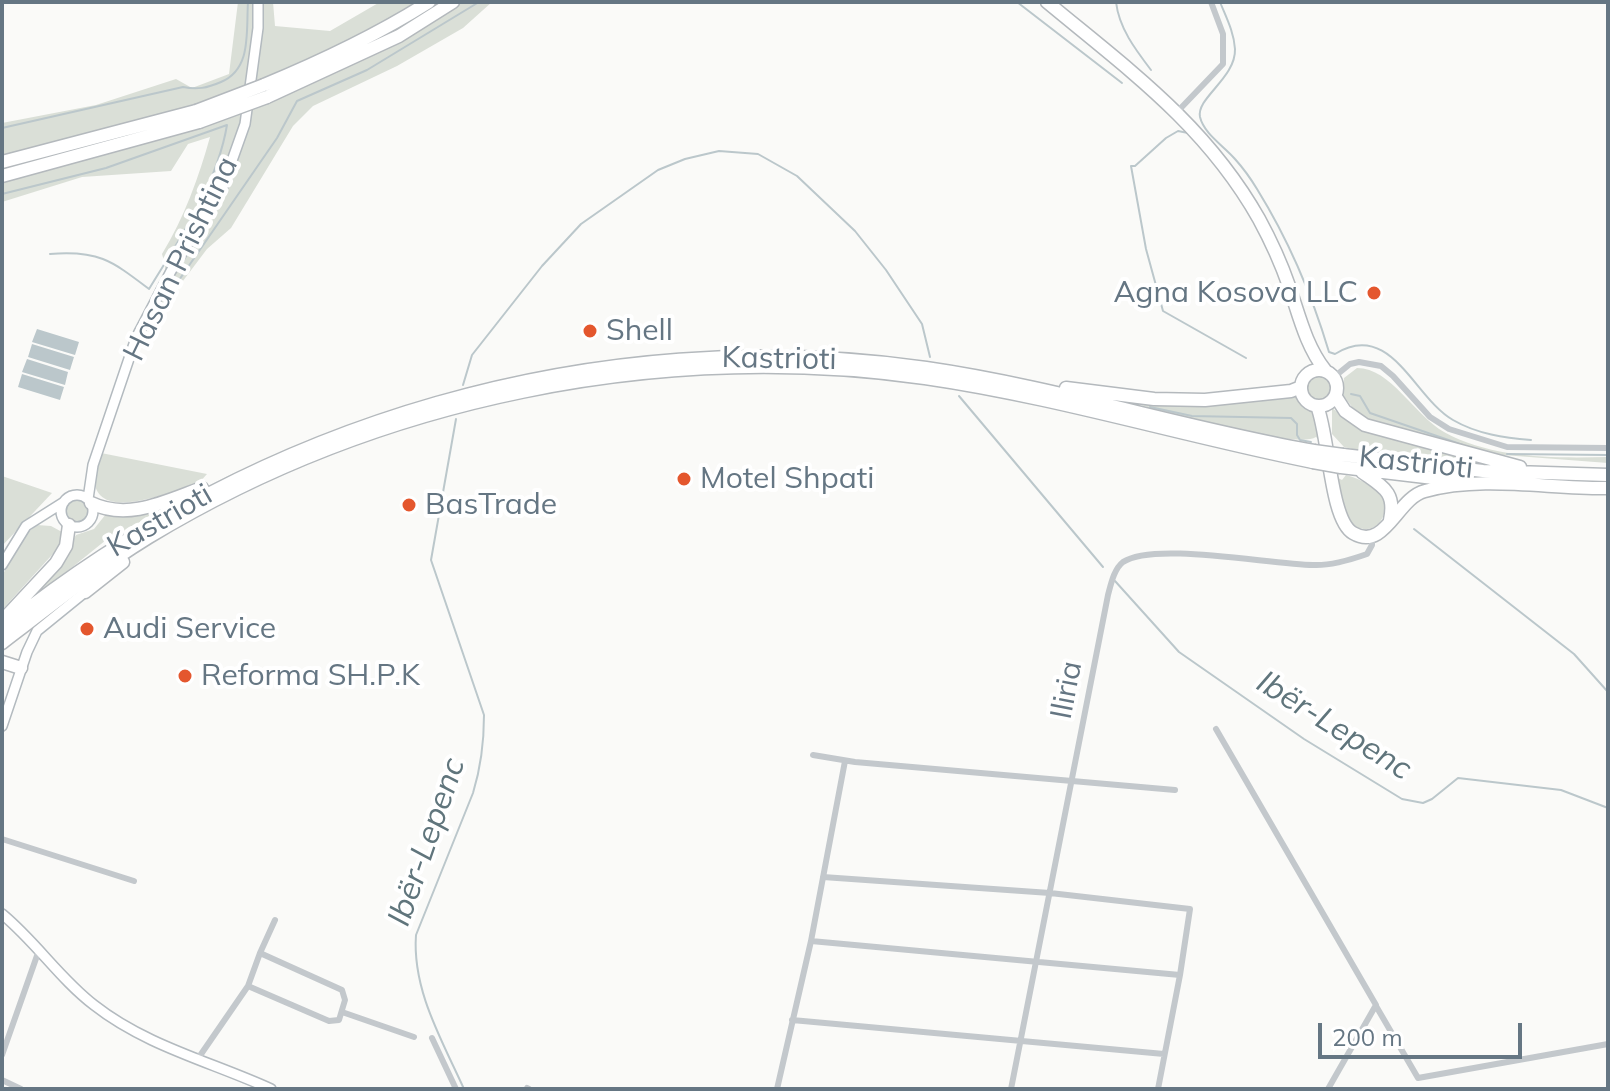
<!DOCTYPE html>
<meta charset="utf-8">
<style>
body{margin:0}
#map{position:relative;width:1610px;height:1091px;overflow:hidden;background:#fafaf8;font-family:Mulish,sans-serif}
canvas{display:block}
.frame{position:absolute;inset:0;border:4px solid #657683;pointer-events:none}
.scale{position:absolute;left:1318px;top:1023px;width:204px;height:36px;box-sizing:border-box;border:4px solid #657683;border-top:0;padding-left:10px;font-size:24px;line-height:28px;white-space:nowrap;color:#657683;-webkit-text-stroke:6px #fff;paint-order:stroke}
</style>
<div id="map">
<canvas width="1610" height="1091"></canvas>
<div class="frame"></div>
<div class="scale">200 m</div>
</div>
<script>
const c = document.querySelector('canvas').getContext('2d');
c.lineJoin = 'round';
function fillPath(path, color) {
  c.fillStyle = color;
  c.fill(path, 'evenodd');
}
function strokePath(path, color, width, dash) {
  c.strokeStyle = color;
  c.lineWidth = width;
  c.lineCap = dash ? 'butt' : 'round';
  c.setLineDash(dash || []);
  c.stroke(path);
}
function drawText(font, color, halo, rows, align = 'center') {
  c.font = font + ' Mulish,sans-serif';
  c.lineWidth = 8;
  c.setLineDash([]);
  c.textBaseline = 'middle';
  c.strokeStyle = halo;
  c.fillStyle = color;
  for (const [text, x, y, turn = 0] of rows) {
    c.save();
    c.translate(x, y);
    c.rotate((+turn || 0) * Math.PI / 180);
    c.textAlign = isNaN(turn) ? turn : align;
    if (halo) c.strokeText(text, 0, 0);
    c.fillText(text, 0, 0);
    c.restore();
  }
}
const green = new Path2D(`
 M238,2h35l2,24 55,5 50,-29h112l-29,26 -66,38 -84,40 -20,20 -62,102 -24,21 -58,77c12,-23 22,-45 13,-72 22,-36 37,-77 48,-117l-22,7 -17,27 -89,6 -80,25v-79l94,-18 80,-26 16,9 37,-14z
 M1357,368c34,0 57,47 87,64 49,27 110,26 164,25v6l-105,-8 -36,-7 -97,-28 -14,-8 -14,-18 2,-16z
 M1307 388a12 12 0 1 1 24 0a12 12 0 1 1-24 0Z
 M1113,397h185l16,14 6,30 -4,-4c-21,14 -172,-31 -203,-40z
 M1332,408l20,14 53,19 63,19 20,3 -57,-4 -17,-6 -58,-3 -12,-3 -12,-13z
 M101,453l106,21 -8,9c-26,7 -103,43 -105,-5 0,-7 5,-17 7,-25z
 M1346,475c16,4 31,14 40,27 0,32 -33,37 -43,8 -4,-9 -3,-22 -5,-32l4,2z
 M2,476l50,17 -50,53z
 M65 511a12 12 0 1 1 24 0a12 12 0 1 1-24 0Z
 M181,500l-75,40 -88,71 42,-48 16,-28 18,-6 12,-15z
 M37,525l14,1 11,6 -1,13 -59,65v-34l21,-40z`);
const water = new Path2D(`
 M37,329l42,13 -4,13 -43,-13z
 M32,344l42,13 -4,13 -42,-13z
 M27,359l41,13 -3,13 -43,-13z
 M22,374l42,13 -4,13 -42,-13z`);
const stream = new Path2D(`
 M1017,2l105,81
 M1116,2c3,26 19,47 35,68
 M1220,2c6,15 14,30 15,47 1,29 -39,49 -35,68 4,17 24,29 35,42 8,9 16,20 22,30 31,50 55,106 72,163l6,2c56,-35 79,44 118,66 24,14 52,18 78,20
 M2,128l181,-41c14,3 24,1 38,-5 31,-13 25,-50 27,-80
 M1188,133l-10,-2 -12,7 -31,28h-4l15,83 17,62 83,47
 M2,194l104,-26 121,-43c-10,60 -47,113 -78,164 -37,-28 -50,-39 -99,-35
 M168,296l109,-158 20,-37 70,-31 112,-68
 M463,385l9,-30 70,-89 39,-42 77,-54 27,-11 34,-8 39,3 39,22 58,55 31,39 36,54 8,33
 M1351,394l9,2 10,17 93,32
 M959,396l144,171
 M1150,407l42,9 99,2 6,6v11l3,5 11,2
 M456,419l-25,141 53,155c0,28 -3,52 -11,78l-57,142c-4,55 26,105 48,154
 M1507,454l101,1
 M1414,529l160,125 34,38
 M1115,581l64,71 125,87 98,60 21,4 9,-4 26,-21 103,12 47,18`);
const street = new Path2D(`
 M1178,111l45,-47v-30l-12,-32
 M1334,377l16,-13 9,-2 22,4 12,10 37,41 19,12 58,18 101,1
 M1216,729l160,276 -48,84
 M813,755l42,7 320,28
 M2,839l132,42
 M823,877l227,16 140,16 -10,66 -22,114
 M811,941l369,34
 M260,953l15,-33
 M1376,1006l42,72 190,-34
 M342,1012l72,25
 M792,1020l372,34
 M432,1038l24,51
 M2,1055l37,-105
 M197,1060l51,-74 12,-33 82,37 3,10 -6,20 -10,1 -81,-35
 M2,1080l19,9
 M527,1088l2,1
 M777,1089l34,-148 34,-180
 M1011,1089l97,-494c3,-11 6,-26 15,-33 31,-21 149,3 190,3 18,1 37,-5 54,-11l5,-9v-9`);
const secondary = new Path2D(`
 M61 511a16 16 0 1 1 32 0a16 16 0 1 1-32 0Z
 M88,499l5,-34 43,-127 35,-67 52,-85 22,-62 13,-96v-26
 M2,565l24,-39 38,-24
 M2,726l25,-74 10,-21 48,-39
 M2,914c34,28 58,65 92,91 52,41 118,57 177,84`);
const highway = new Path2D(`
 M1047,2c82,68 159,123 212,217 12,22 22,44 30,67 10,29 17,60 36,84
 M264,85c58,-24 113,-50 165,-83
 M267,97l132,-61 54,-34
 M2,162l194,-51
 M2,176l197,-54
 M1301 388a18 18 0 1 1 36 0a18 18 0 1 1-36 0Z
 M1066,388l88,11 51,1 86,-9 10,-4
 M1336,397l9,14 20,14 155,42
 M1317,406c12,29 13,114 36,127 32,19 44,-35 72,-42 58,-16 124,-2 183,-3
 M1343,455l140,16 125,4
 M1341,467l118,14
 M1362,472c21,15 34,20 28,48
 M91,503c37,18 75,-2 111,-15
 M85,592l38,-30
 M2,621l54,-58 10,-17 3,-21
 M2,629c257,-208 596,-308 924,-261 131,19 258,60 388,83
 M2,643c48,-37 95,-74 147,-106 230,-139 510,-196 776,-159 131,19 258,58 388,84
 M2,662l19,6`);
const highwayBridge = new Path2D(`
 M196,111l68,-26
 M199,122l68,-25
 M1314,451l29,4
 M1313,462l28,5`);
const markers = [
 [1374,293,8,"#e4572e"],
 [590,331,8,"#e4572e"],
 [684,479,8,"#e4572e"],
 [409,505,8,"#e4572e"],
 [87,629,8,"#e4572e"],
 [185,676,8,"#e4572e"]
];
const streetNames = [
 ["Hasan Prishtina",181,259,-64],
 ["Kastrioti",779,359,1],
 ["Kastrioti",1416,463,6],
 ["Kastrioti",160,521,-30],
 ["Iliria",1067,690,-79]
];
const poiNames = [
 ["Agna Kosova LLC",1358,293,"right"],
 ["Shell",606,331],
 ["Motel Shpati",700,479],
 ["BasTrade",425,505],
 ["Audi Service",103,629],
 ["Reforma SH.P.K",201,676]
];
const waterNames = [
 ["Ibër-Lepenc",1334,726,32],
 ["Ibër-Lepenc",427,842,-71]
];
fillPath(green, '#dadfd7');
fillPath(water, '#bbc7cb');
strokePath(stream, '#bbc7cb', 2);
strokePath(secondary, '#b3babf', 12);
strokePath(highway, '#b4b9bd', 15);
strokePath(street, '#c3c8cc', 6);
strokePath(secondary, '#fff', 9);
strokePath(highway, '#fff', 12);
strokePath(highwayBridge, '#b4b9bd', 15, []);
strokePath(highwayBridge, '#fff', 12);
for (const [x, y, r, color] of markers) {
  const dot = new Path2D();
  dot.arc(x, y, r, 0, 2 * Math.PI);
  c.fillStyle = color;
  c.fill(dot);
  strokePath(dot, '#fff', 3);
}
drawText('30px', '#657683', '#fff', streetNames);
drawText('30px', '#657683', '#fff', poiNames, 'left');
drawText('italic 32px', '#60757c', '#fff', waterNames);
</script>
